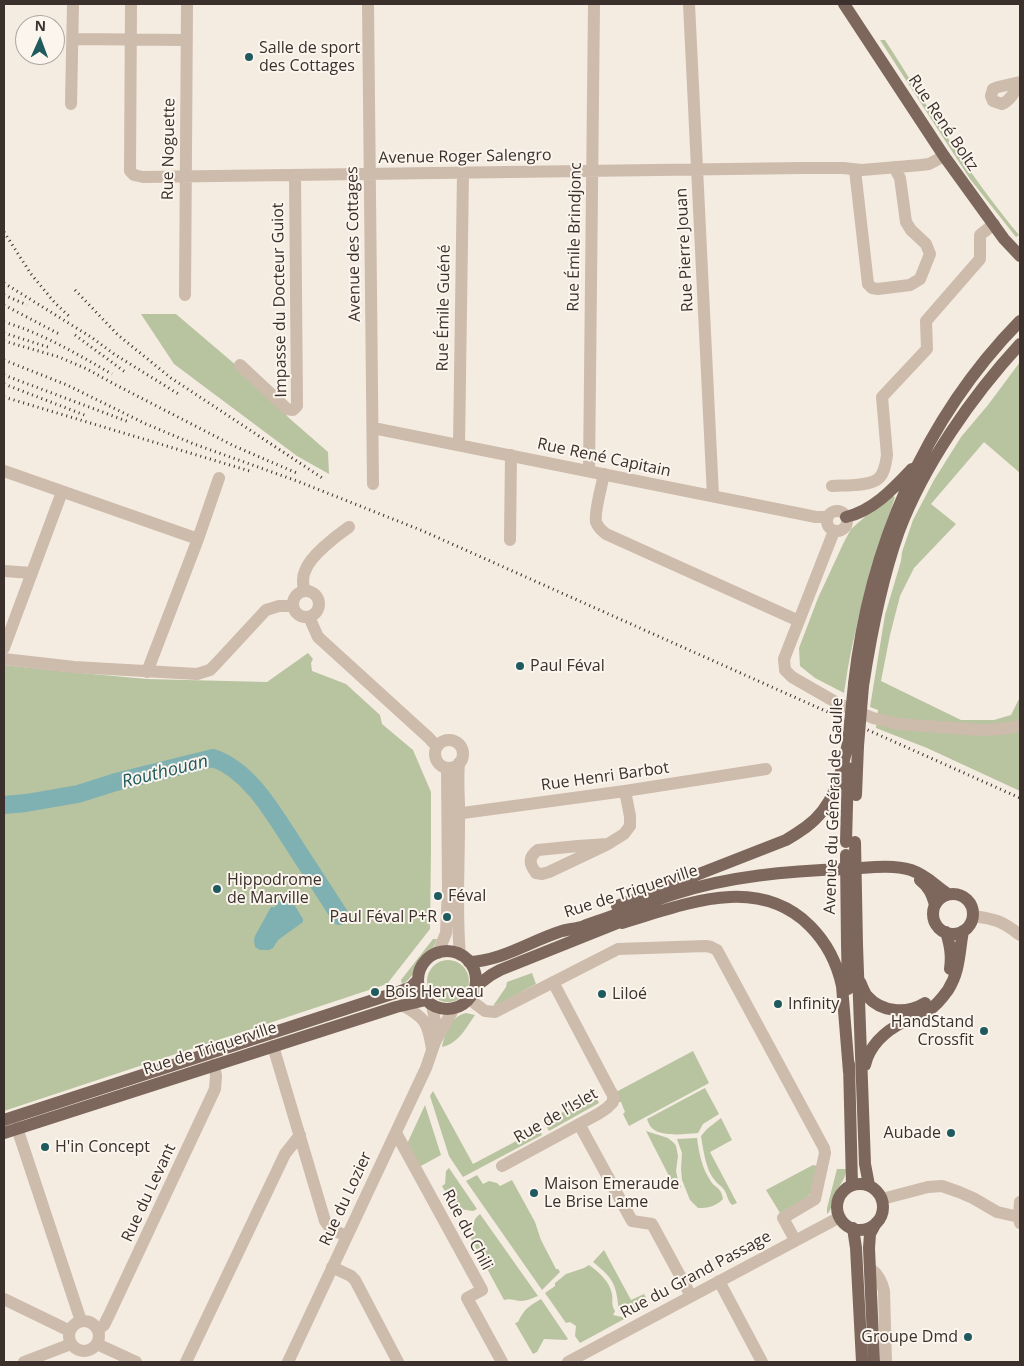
<!DOCTYPE html>
<meta charset="utf-8">
<style>
body{margin:0}
#map{position:relative;width:1024px;height:1366px;overflow:hidden;background:#f4ebe1;font-family:"Open Sans",sans-serif}
canvas{display:block}
.frame{position:absolute;inset:0;border:5px solid #3b302b;pointer-events:none}
.north{position:absolute;left:15px;top:15px;width:50px;height:50px;box-sizing:border-box;background:#fbf5ee;border:1px solid #aea6a0;border-radius:50%;rotate:2deg;font-size:14px;font-weight:700;line-height:20px;text-align:center;color:#3b302b}
.north::after{content:'';display:block;margin:auto;width:18px;height:22px;background:#1f5a5e;clip-path:polygon(50% 0,100% 100%,50% 72%,0 100%)}
</style>
<div id="map">
<canvas width="1024" height="1366"></canvas>
<div class="frame"></div>
<div class="north">N</div>
</div>
<script>
const c = document.querySelector('canvas').getContext('2d');
c.lineJoin = 'round';
function fillPath(path, color) {
  c.fillStyle = color;
  c.fill(path, 'evenodd');
}
function strokePath(path, color, width, dash) {
  c.strokeStyle = color;
  c.lineWidth = width;
  c.lineCap = dash ? 'butt' : 'round';
  c.setLineDash(dash || []);
  c.stroke(path);
}
function drawText(font, color, halo, rows, align = 'center') {
  c.font = font + ' "Open Sans",sans-serif';
  c.lineWidth = 4;
  c.setLineDash([]);
  c.textBaseline = 'middle';
  c.strokeStyle = halo;
  c.fillStyle = color;
  for (const [text, x, y, turn = 0] of rows) {
    c.save();
    c.translate(x, y);
    c.rotate((+turn || 0) * Math.PI / 180);
    c.textAlign = isNaN(turn) ? turn : align;
    if (halo) c.strokeText(text, 0, 0);
    c.fillText(text, 0, 0);
    c.restore();
  }
}
const green = new Path2D(`
 M880,40h5c43,67 83,134 134,195l-3,2 -46,-58z
 M141,314h35l61,52 52,52 39,34 1,22 -32,-18 -123,-92z
 M1020,362v111l-36,-31 -53,62 25,20 -42,44 -14,28 -10,39 -9,46 80,39h33l17,-5 9,-18v94l-93,-43 -51,-20 2,-18 -8,-3 15,-92 16,-54 1,-9 11,-32 21,-40 27,-43 27,-32z
 M890,495l5,2c-21,64 -42,129 -51,196l-29,-15 -15,-12 -1,-18 19,-50 26,-56 7,-13z
 M308,653l5,6 -2,4 1,8 34,13 34,31 2,9 31,26 18,42v58l-1,79 -43,55 -383,127v-446l55,6 88,8 120,3z
 M433,939h4c-4,12 -8,11 -15,19 -7,10 -9,21 -20,26l-1,-4z
 M427 981a21 21 0 1 1 42 0a21 21 0 1 1-42 0Z
 M532,973l4,11 -35,19 -8,3 13,-19 1,-5z
 M466,1013l9,2c-9,13 -17,29 -33,32 3,-14 9,-31 24,-34z
 M693,1051l16,32 -80,43 -6,-12 2,-2 -4,-10h-2l-3,-10z
 M705,1088l14,26 -16,10 -5,9c-12,1 -35,4 -45,-4 -3,-2 -5,-7 -6,-10z
 M433,1091l40,73 66,-35 3,6 -79,42 -14,-21 -19,-60z
 M595,1095l4,8 -50,28 -5,-9z
 M425,1105l16,50 -22,12 -12,-23z
 M721,1118l11,22 -22,12 27,51 -5,2c-5,-6 -4,-8 -7,-14 -3,-5 -8,-7 -11,-12 -8,-9 -11,-31 -13,-43l6,-7z
 M646,1131l22,7 6,5 2,3 2,10 -2,15 2,9 3,7 -8,4 -8,-13 4,-2z
 M697,1138c2,15 5,30 13,42 5,9 11,6 13,19 -8,8 -15,9 -25,9l-8,-8 -8,-20 -1,-11 1,-16 -5,-14z
 M813,1165l5,1 -6,25 -4,6 -28,16 -14,-23z
 M449,1168l28,41 -4,2 -14,-2 -3,2 -14,-25 3,-2 1,-13z
 M837,1169h9c0,13 -10,18 -13,30 -2,6 -1,11 -6,15v-6z
 M477,1175l6,9 6,-3 8,2 3,3 12,-6 23,42 6,18 15,29h2l2,3 -18,18 -76,-109z
 M480,1214l58,82c-6,2 -11,5 -17,5 -6,0 -11,-3 -17,-1l-34,-63 3,-4c0,-8 0,-14 7,-19z
 M604,1250l27,50 13,-6 6,11 -19,11 -12,-5c-3,-27 -5,-32 -26,-49z
 M589,1265c11,8 20,16 23,29 1,6 -1,11 3,17l-2,4 13,3 -46,25 -5,-7 1,-10 -6,-4 -4,1 -21,-30 10,-7v-3l11,-9 18,-6z
 M541,1299l27,40 -2,1 -22,-1 -7,13 -4,2 -18,-31 3,-1c6,-13 11,-16 23,-23z`);
const water = new Path2D(`
 M284,894h6l2,7 11,18v3l-25,18 -5,8 -4,2h-9l-5,-3 -1,-7 1,-4 16,-29h4z`);
const river = new Path2D(`
 M4,805l22,-2 52,-9 38,-12 97,-24c38,13 62,58 83,90 14,22 29,45 44,68`);
const minor = new Path2D(`
 M131,4l-1,167 4,4 9,2 659,-9h41l19,2 59,-5 8,-1 15,-8
 M368,4l5,480
 M689,4l24,492
 M73,39l114,1
 M1019,83c-4,8 -8,17 -17,21l-9,-3 -2,-5 2,-7 5,-2 22,-5
 M71,104l2,-100
 M855,170l13,114 4,4 6,1 32,-4 10,-6 10,-25 -4,-10 -15,-14 -5,-8 -6,-44 -6,-11
 M185,295l2,-291
 M240,365l47,44 6,1 4,-4 -2,-230
 M373,428l443,89h12
 M459,445l4,-272
 M4,471l194,68
 M589,471l5,-467
 M604,474c-2,11 -10,38 -8,48 2,5 6,9 10,12l193,87
 M832,486c12,-1 38,1 47,-8 6,-6 7,-16 8,-23l-5,-58 45,-48 -1,-28 54,-62v-24l14,-11
 M827 521a10 10 0 1 1 20 0a10 10 0 1 1-20 0Z
 M834,531l-50,128 1,11 7,7 47,27 34,14 25,6 83,6 21,-1 18,-3
 M510,540l1,-85
 M4,571l28,2
 M293 604a13 13 0 1 1 26 0a13 13 0 1 1-26 0Z
 M304,591c-1,-7 -2,-14 1,-20 5,-15 31,-35 44,-44
 M309,617l9,20 111,101 8,9
 M4,648l58,-156
 M4,659l70,8 123,7 13,-4 5,-5 51,-55 13,-4h14
 M147,672l51,-133 21,-61
 M435 754a14 14 0 1 1 28 0a14 14 0 1 1-28 0Z
 M459,763c-2,21 1,41 0,61 0,44 -3,88 1,131
 M448,815l177,-24 141,-22
 M608,844l-30,2 -40,4c-10,7 -9,14 -2,23l6,1 7,-2 59,-28 16,-10 6,-8v-10l-5,-25
 M973,916c23,3 29,5 47,19
 M438,953l8,-20 2,-44 -1,-121
 M469,999l16,12 10,1 123,-63 88,-3 5,1 6,3 107,198 1,5 -10,46 -32,19 12,22
 M402,1005c24,13 26,18 30,44
 M432,1005l3,16v18
 M273,1046l52,175c5,9 13,11 21,15
 M579,1124l53,97 20,3 39,72
 M17,1128l64,193
 M396,1133l86,157 -15,8 35,64
 M502,1166l96,-52 9,-6 6,-6v-7l-3,-5 -57,-108
 M882,1199l46,-12 14,-1 17,6 14,6 24,14 22,5
 M1020,1202l-1,15 1,6
 M332,1267l19,9 4,4 43,82
 M870,1268c8,6 12,13 14,23l2,71
 M719,1281l43,81
 M4,1299l66,32
 M69 1336a15 15 0 1 1 30 0a15 15 0 1 1-30 0Z
 M98,1330l6,-5 5,-10 106,-226 1,-13 -2,-11
 M97,1344l39,18
 M24,1362l47,-18
 M186,1362l99,-208 15,-19
 M288,1362l138,-294 9,-26 19,-34
 M568,1362l272,-145`);
const major = new Path2D(`
 M844,4l100,152 60,83 16,17
 M846,517c27,-6 48,-29 66,-48
 M854,684c15,-136 70,-265 166,-363
 M863,686c8,-52 18,-105 36,-155 25,-66 73,-135 121,-187
 M856,795l2,-49
 M846,842l2,-74
 M920,880c9,7 12,14 15,25
 M933 914a20 20 0 1 1 40 0a20 20 0 1 1-40 0Z
 M617,906l169,-66c7,-4 13,-8 20,-13 28,-20 35,-52 42,-84
 M622,923c61,-18 135,-50 188,3 17,17 27,37 32,60l7,86
 M946,932c4,13 6,23 4,37
 M847,944l1,45
 M857,945l8,219 4,21
 M418 980a29 29 0 1 1 58 0a29 29 0 1 1-58 0Z
 M469,962c32,-1 60,-20 90,-30 8,-3 17,-3 25,-6 30,-10 60,-22 90,-32 55,-18 114,-23 172,-25 21,-1 45,-5 65,1 17,6 23,15 37,24
 M860,982c2,4 4,10 7,14 15,17 40,18 58,7
 M475,987l16,-12 9,-5 130,-52
 M849,1064l3,121
 M865,1065c5,-21 20,-34 40,-44 8,-4 17,-6 24,-11 8,-5 14,-13 19,-20 12,-19 11,-37 15,-59
 M4,1120l394,-128 13,-5 7,-7
 M4,1133l392,-126 30,-7
 M837 1207a23 23 0 1 1 46 0a23 23 0 1 1-46 0Z
 M853,1228l3,20 6,114
 M874,1362l-5,-114 1,-14 6,-11`);
const rail = new Path2D(`
 M4,232l27,42 24,29 16,15
 M4,283l87,54 23,17 66,41
 M75,290l43,45 53,43 153,101
 M4,295l23,10
 M4,305l57,30
 M4,322c38,11 73,32 108,52
 M4,333l47,15
 M75,335l50,37
 M4,341l55,16 28,12 29,16 118,61 65,28
 M4,360l63,25 79,39 48,20 103,37 126,50 597,267
 M4,375l125,47
 M4,384l83,32
 M4,397l249,75`);
const majorBridge = new Path2D(`
 M848,743l6,-59
 M858,746l5,-60
 M855,842l2,103
 M846,855l1,89`);
const markers = [
 [249,57,5,"#1f5a5e"],
 [520,666,5,"#1f5a5e"],
 [217,889,5,"#1f5a5e"],
 [438,896,5,"#1f5a5e"],
 [447,917,5,"#1f5a5e"],
 [375,992,5,"#1f5a5e"],
 [602,994,5,"#1f5a5e"],
 [778,1004,5,"#1f5a5e"],
 [984,1031,5,"#1f5a5e"],
 [951,1133,5,"#1f5a5e"],
 [45,1147,5,"#1f5a5e"],
 [534,1193,5,"#1f5a5e"],
 [968,1337,5,"#1f5a5e"]
];
const poiNames = [
 ["Salle de sport",259,48],
 ["des Cottages",259,66],
 ["Paul Féval",530,666],
 ["Hippodrome",227,880],
 ["de Marville",227,898],
 ["Féval",448,896],
 ["Paul Féval P+R",437,917,"right"],
 ["Bois Herveau",385,992],
 ["Liloé",612,994],
 ["Infinity",788,1004],
 ["HandStand",974,1022,"right"],
 ["Crossfit",974,1040,"right"],
 ["Aubade",941,1133,"right"],
 ["H'in Concept",55,1147],
 ["Maison Emeraude",544,1184],
 ["Le Brise Lame",544,1202],
 ["Groupe Dmd",958,1337,"right"]
];
const streetNames = [
 ["Rue René Boltz",943,123,56],
 ["Rue Noguette",169,149,-89],
 ["Avenue Roger Salengro",465,157,-1],
 ["Rue Émile Brindjonc",575,237,-89],
 ["Avenue des Cottages",354,244,-91],
 ["Rue Pierre Jouan",685,250,-93],
 ["Impasse du Docteur Guiot",280,300,-91],
 ["Rue Émile Guéné",444,308,-89],
 ["Rue René Capitain",604,458,12],
 ["Rue Henri Barbot",605,777,-8],
 ["Avenue du Général de Gaulle",834,806,-88],
 ["Rue de Triquerville",631,892,-18],
 ["Rue de Triquerville",210,1049,-18],
 ["Rue de l’Islet",556,1116,-30],
 ["Rue du Levant",149,1193,-65],
 ["Rue du Lozier",346,1199,-65],
 ["Rue du Chili",467,1230,62],
 ["Rue du Grand Passage",696,1275,-28]
];
const waterNames = [
 ["Routhouan",165,772,-14]
];
fillPath(green, '#b8c4a0');
fillPath(water, '#7fb0b2');
strokePath(river, '#7fb0b2', 18);
strokePath(minor, '#cdbbac', 12);
strokePath(major, '#7d675c', 12);
strokePath(rail, '#3b302b', 3, [1, 4]);
strokePath(majorBridge, '#7d675c', 12);
for (const [x, y, r, color] of markers) {
  const dot = new Path2D();
  dot.arc(x, y, r, 0, 2 * Math.PI);
  c.fillStyle = color;
  c.fill(dot);
  strokePath(dot, '#fbf5ee', 2);
}
drawText('16px', '#3b302b', '#fbf5ee', poiNames, 'left');
drawText('16px', '#3b302b', '#fbf5ee', streetNames);
drawText('italic 18px', '#1f5a5e', '#fbf5ee', waterNames);
</script>
